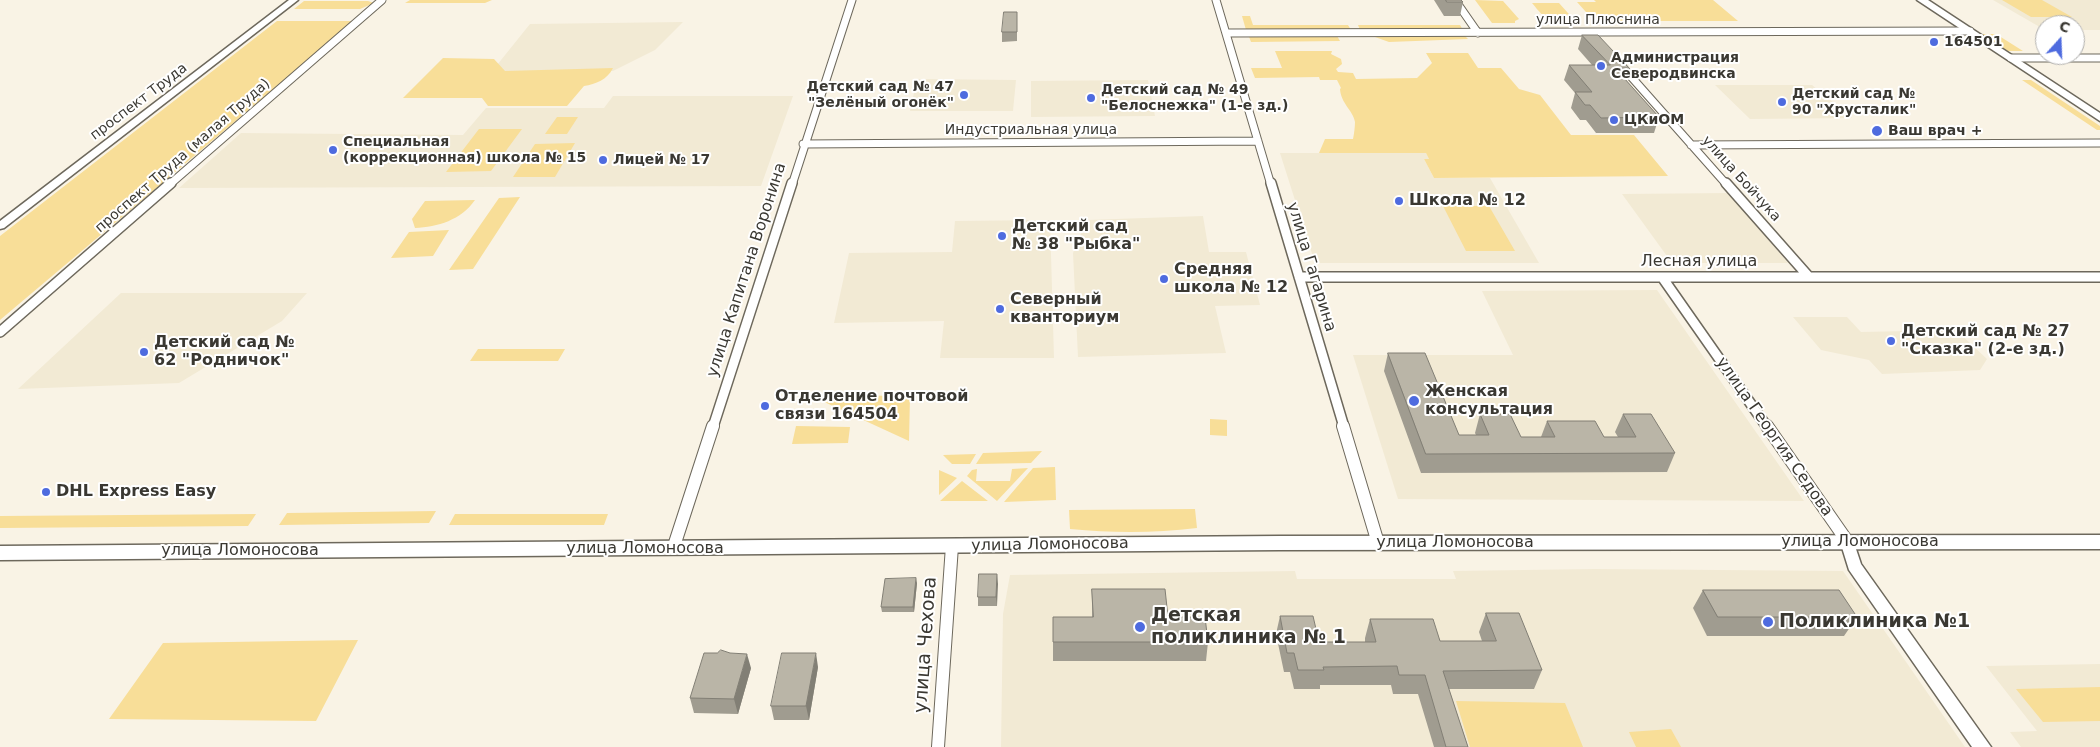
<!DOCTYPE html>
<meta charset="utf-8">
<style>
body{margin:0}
#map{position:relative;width:2100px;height:747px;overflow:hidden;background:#f9f3e5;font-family:"DejaVu Sans",sans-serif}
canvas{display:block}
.north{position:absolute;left:2035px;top:15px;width:50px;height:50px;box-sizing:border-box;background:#fff;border:1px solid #b0afad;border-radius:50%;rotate:20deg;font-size:14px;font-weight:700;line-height:20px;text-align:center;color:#3a3832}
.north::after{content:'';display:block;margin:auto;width:18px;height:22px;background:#4e6bdf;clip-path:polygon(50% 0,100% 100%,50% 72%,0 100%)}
</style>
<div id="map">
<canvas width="2100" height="747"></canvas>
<div class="north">С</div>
</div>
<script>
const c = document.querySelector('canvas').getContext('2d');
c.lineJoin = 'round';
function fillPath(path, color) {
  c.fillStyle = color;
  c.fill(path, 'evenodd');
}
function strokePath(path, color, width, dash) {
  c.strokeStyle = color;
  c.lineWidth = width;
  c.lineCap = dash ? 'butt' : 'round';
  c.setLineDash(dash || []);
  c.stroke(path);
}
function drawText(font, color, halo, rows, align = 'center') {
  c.font = font + ' "DejaVu Sans",sans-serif';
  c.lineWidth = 4;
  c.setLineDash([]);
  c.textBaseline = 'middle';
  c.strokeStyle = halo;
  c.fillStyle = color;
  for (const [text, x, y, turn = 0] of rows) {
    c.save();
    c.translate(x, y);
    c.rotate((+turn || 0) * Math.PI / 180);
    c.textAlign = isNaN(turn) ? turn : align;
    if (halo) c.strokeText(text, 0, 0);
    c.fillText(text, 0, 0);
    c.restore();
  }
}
const built = new Path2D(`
 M1993,0h107v30h-25v-5h-30v5z
 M683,22l-28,28 -42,21 -114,1 -2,-7 33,-41z
 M917,79l99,1 -3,31h-103z
 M1148,80l7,36 -124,1v-36z
 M1715,85h97l40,33 -102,1z
 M613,96h180l-32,90 -582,2 62,-55 222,2 23,-27h118z
 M1280,153h146l3,6h-5l10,19h56l49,85h-224z
 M1729,193l59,70h-116l-50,-69z
 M1203,216l6,36h37l14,53 -45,1 11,47 -148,4 -5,-104 14,-33z
 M1050,220l4,138h-114l4,-37 -110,2 15,-70 103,-1 3,-31z
 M1657,290l147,211 -406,-2 -45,-144h160l-31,-64z
 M121,293h186l-25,28 -103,62 -161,6z
 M1793,317h54l14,15 95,-2 31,29 -7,11 -98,4 -13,-14 -48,-10z
 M1595,569l248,2 122,176h-964l2,-133 7,-39 285,-4 2,8h159l-3,-8z
 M2100,664v83h-79l-11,-15 27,-1 -51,-65z`);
const green = new Path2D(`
 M410,0h82l-7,3h-80z
 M1475,0l28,1 16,18 -4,2v2h-23z
 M1594,0h119l25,21h-144l-17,-19h19z
 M2002,0h40l30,17h-41z
 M304,1h64l6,2 -14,6h-66z
 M1532,3h27l17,19c-26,0 -27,2 -44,-19z
 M1242,16h8l3,9h95l3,5h-105z
 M277,21h77l-354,299v-84z
 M1358,25h102l3,5h-103z
 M1248,34h88l4,7 -89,1z
 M1377,34l87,1 4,4 -79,3 -14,-5z
 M1978,34h18l27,17h-19z
 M1275,51h57l-1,3 10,5 1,5 -6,5 2,3 15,1 3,6 61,-1 15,-15 -6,-10h42l10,15h23l18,21 21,6 31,40h63l34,41 -234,2 -10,-19h5l-3,-6h-107l6,-14h28c1,-5 2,-12 2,-17 -2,-12 -14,-18 -15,-33l1,-1 -4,-8h-17l-1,-3 -64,1 -4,-10h31z
 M443,58l51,1 11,12 108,-3c-6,12 -17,16 -29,18l-17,20h-79l-6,-8h-79z
 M2022,80h9l69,46v4h-3z
 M557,117h21l-11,17h-22z
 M479,129h43l-31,42 -45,1z
 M575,143l-20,34h-42l22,-33z
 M520,197l-47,72 -24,1 50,-72z
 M475,200c-14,20 -37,27 -60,28l-3,-9 13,-18z
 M1443,206h46l26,45h-49z
 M449,230l-16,26 -42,2 18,-26z
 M478,349h87l-7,12h-88z
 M809,395l101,1 -1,45z
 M1210,419l17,1v16l-17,-1z
 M796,426l54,1 -2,16 -56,1z
 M1042,451l-11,12 -55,1 7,-11z
 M976,454l-6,10h-18l-9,-9z
 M1055,467l1,33 -52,2 29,-34z
 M1028,468l-31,33 -30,-25 5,-6 5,-1 -1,12h34l2,-12z
 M939,470l18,8 -18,17z
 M962,481l26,20h-48z
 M1195,509l2,19c-42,5 -84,5 -127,1l-1,-19z
 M436,511l-7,12 -150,2 8,-12z
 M256,514l-8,12 -248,2v-12z
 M455,514h153l-4,11h-155z
 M358,640l-42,81 -207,-2 54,-76z
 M2100,687v34l-57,1 -27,-33z
 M1456,701l109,2 18,44h-113z
 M1671,729l10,18h-45l-7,-15z`);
const minorFar2 = new Path2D(`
 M1216,0l55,185
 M1455,0l23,33
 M1226,33l744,-2
 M2011,58h89
 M1619,63l108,122
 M803,144l455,-3
 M1691,145l409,-2
 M169,185l213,-185
 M792,185l60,-185`);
const minorFar1 = new Path2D(`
 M1271,183l73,244
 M1726,183l83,94
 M1299,277h801
 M1662,277l105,150
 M0,332l171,-149
 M713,427l79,-244`);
const minor = new Path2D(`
 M1343,426l35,117
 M1767,426l80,115
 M673,549l40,-123
 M938,747l14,-201`);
const tertiary = new Path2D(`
 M289,0h9l-294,228 -4,1v-8z
 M1847,536l5,1 9,27 130,183h-19l-123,-177 -9,-29 2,-4z`);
const secondary = new Path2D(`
 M1917,0h11l172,113v8z
 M2100,535v14l-821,1 -1279,10v-14l1279,-10z`);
const wall = new Path2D(`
 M1434,0h27l2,2 -3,14h-16z
 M1017,12v29l-15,1v-10z
 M1582,35l47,33 -4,11 34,38 -5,16h-58l-10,-13h-6l-9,-12 4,-15 -11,-13 5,-15h23l-14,-16z
 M1388,353l71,82h17l-1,-2 5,-19 41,23h20l6,-16 57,16h14l-3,-5 8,-18 52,39 -8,19 -246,1 -37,-102z
 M997,574v32h-19v-9z
 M917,583l-3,29h-32l-1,-5z
 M1092,589l76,28 40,25 -2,19h-153v-44h39z
 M1703,590l154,27 -13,19h-137l-14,-28z
 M1486,613l56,57 -8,19h-85l19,58h-34l-16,-53h-25l-2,-9h-71v4h-26l-4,-17h-6l-8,-38 4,-18 39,26h46v-4l5,-19 70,22h42l-3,-9z
 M818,667l-9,53h-35l-3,-14z
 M751,668l-13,46 -44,-1 -4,-15z`);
const shadedWall = new Path2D(`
 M997,574l1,10 -1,22 -1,-9z
 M916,578l1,5 -3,29 -1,-5z
 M816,653l2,14 -9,53 -3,-14z
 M747,654l4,14 -13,46 -4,-15z`);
const building = new Path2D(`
 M1446,0h15l2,2h-16z
 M1004,12h13v20h-15z
 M1582,35h16l31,33h-14l44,49 -58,1 -11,-13h-5l-10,-13h17l-23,-27h41z
 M1388,353h37l34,82h30l-9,-21h30l11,23h34l-8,-16h48l9,16h32l-13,-23h28l24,39 -249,1z
 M979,574h18l-1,23h-18z
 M916,578l-3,29h-32l4,-28z
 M1092,589h73l3,28h37l3,25h-155v-25h40z
 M1703,590h136l18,27h-139z
 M1486,613h33l23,57 -99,1 25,76h-22l-21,-72h-26l-2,-9 -74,1 1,3h-26l-4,-17h-7l-7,-37h33l6,26h57l-6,-23h63l7,22h56z
 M721,650l9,3 17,1 -13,45 -44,-1 14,-45h13z
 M782,653h34l-10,53h-35z`);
const markers = [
 [1934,42,5,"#4e6bdf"],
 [1601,66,5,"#4e6bdf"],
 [964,95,5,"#4e6bdf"],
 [1091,98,5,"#4e6bdf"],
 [1782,102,5,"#4e6bdf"],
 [1614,120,5,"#4e6bdf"],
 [1877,131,6,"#4e6bdf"],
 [333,150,5,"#4e6bdf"],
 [603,160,5,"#4e6bdf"],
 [1399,201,5,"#4e6bdf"],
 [1002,236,5,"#4e6bdf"],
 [1164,279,5,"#4e6bdf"],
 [1000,309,5,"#4e6bdf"],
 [1891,341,5,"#4e6bdf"],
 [144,352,5,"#4e6bdf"],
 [1414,401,6,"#4e6bdf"],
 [765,406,5,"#4e6bdf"],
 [46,492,5,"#4e6bdf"],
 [1768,622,6,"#4e6bdf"],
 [1140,627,6,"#4e6bdf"]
];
const farStreetnames = [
 ["улица Плюснина",1598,20],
 ["проспект Труда",139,102,-37],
 ["Индустриальная улица",1031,130],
 ["проспект Труда (малая Труда)",183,156,-41],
 ["улица Бойчука",1741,179,48]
];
const farPoinames = [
 ["164501",1944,42],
 ["Администрация",1611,58],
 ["Северодвинска",1611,74],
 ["Детский сад № 47",954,87,"right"],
 ["\"Зелёный огонёк\"",954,103,"right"],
 ["Детский сад № 49",1101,90],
 ["\"Белоснежка\" (1-е зд.)",1101,106],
 ["Детский сад №",1792,94],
 ["90 \"Хрусталик\"",1792,110],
 ["ЦКиОМ",1624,120],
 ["Ваш врач +",1888,131],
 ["Специальная",343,142],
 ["(коррекционная) школа № 15",343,158],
 ["Лицей № 17",613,160]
];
const poiNames = [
 ["Школа № 12",1409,201],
 ["Детский сад",1012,227],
 ["№ 38 \"Рыбка\"",1012,245],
 ["Средняя",1174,270],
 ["школа № 12",1174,288],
 ["Северный",1010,300],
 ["кванториум",1010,318],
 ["Детский сад № 27",1901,332],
 ["\"Сказка\" (2-е зд.)",1901,350],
 ["Детский сад №",154,343],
 ["62 \"Родничок\"",154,361],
 ["Женская",1425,392],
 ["консультация",1425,410],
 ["Отделение почтовой",775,397],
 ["связи 164504",775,415],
 ["DHL Express Easy",56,492]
];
const streetNames = [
 ["Лесная улица",1699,262],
 ["улица Гагарина",1311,267,73],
 ["улица Капитана Воронина",747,270,-72],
 ["улица Георгия Седова",1774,437,55],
 ["улица Ломоносова",1860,542],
 ["улица Ломоносова",1455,543],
 ["улица Ломоносова",1050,545,-1],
 ["улица Ломоносова",645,549],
 ["улица Ломоносова",240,551]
];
const nearPoinames = [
 ["Детская",1151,616],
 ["поликлиника № 1",1151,638],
 ["Поликлиника №1",1779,622]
];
const nearStreetnames = [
 ["улица Чехова",926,645,-86]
];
fillPath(built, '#f2ead4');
fillPath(green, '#f8de98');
strokePath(minorFar2, '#6d685c', 9);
strokePath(minorFar1, '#6d685c', 12);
strokePath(minor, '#6d685c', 14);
strokePath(tertiary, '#6d685c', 3);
strokePath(secondary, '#6d685c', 3);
strokePath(minorFar2, '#fff', 7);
strokePath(minorFar1, '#fff', 9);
strokePath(minor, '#fff', 12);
fillPath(tertiary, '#fff');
fillPath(secondary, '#fff');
fillPath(wall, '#a09c90');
fillPath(shadedWall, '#827f75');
fillPath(building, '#bab5a7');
strokePath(building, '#827f75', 1);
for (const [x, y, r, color] of markers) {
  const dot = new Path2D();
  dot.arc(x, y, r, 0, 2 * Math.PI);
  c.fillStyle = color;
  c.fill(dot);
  strokePath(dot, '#fff', 2);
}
drawText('14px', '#3a3832', '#fff', farStreetnames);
drawText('bold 14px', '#3a3832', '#fff', farPoinames, 'left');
drawText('bold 16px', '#3a3832', '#fff', poiNames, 'left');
drawText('16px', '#3a3832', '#fff', streetNames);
drawText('bold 19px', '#3a3832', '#fff', nearPoinames, 'left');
drawText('19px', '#3a3832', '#fff', nearStreetnames);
</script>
